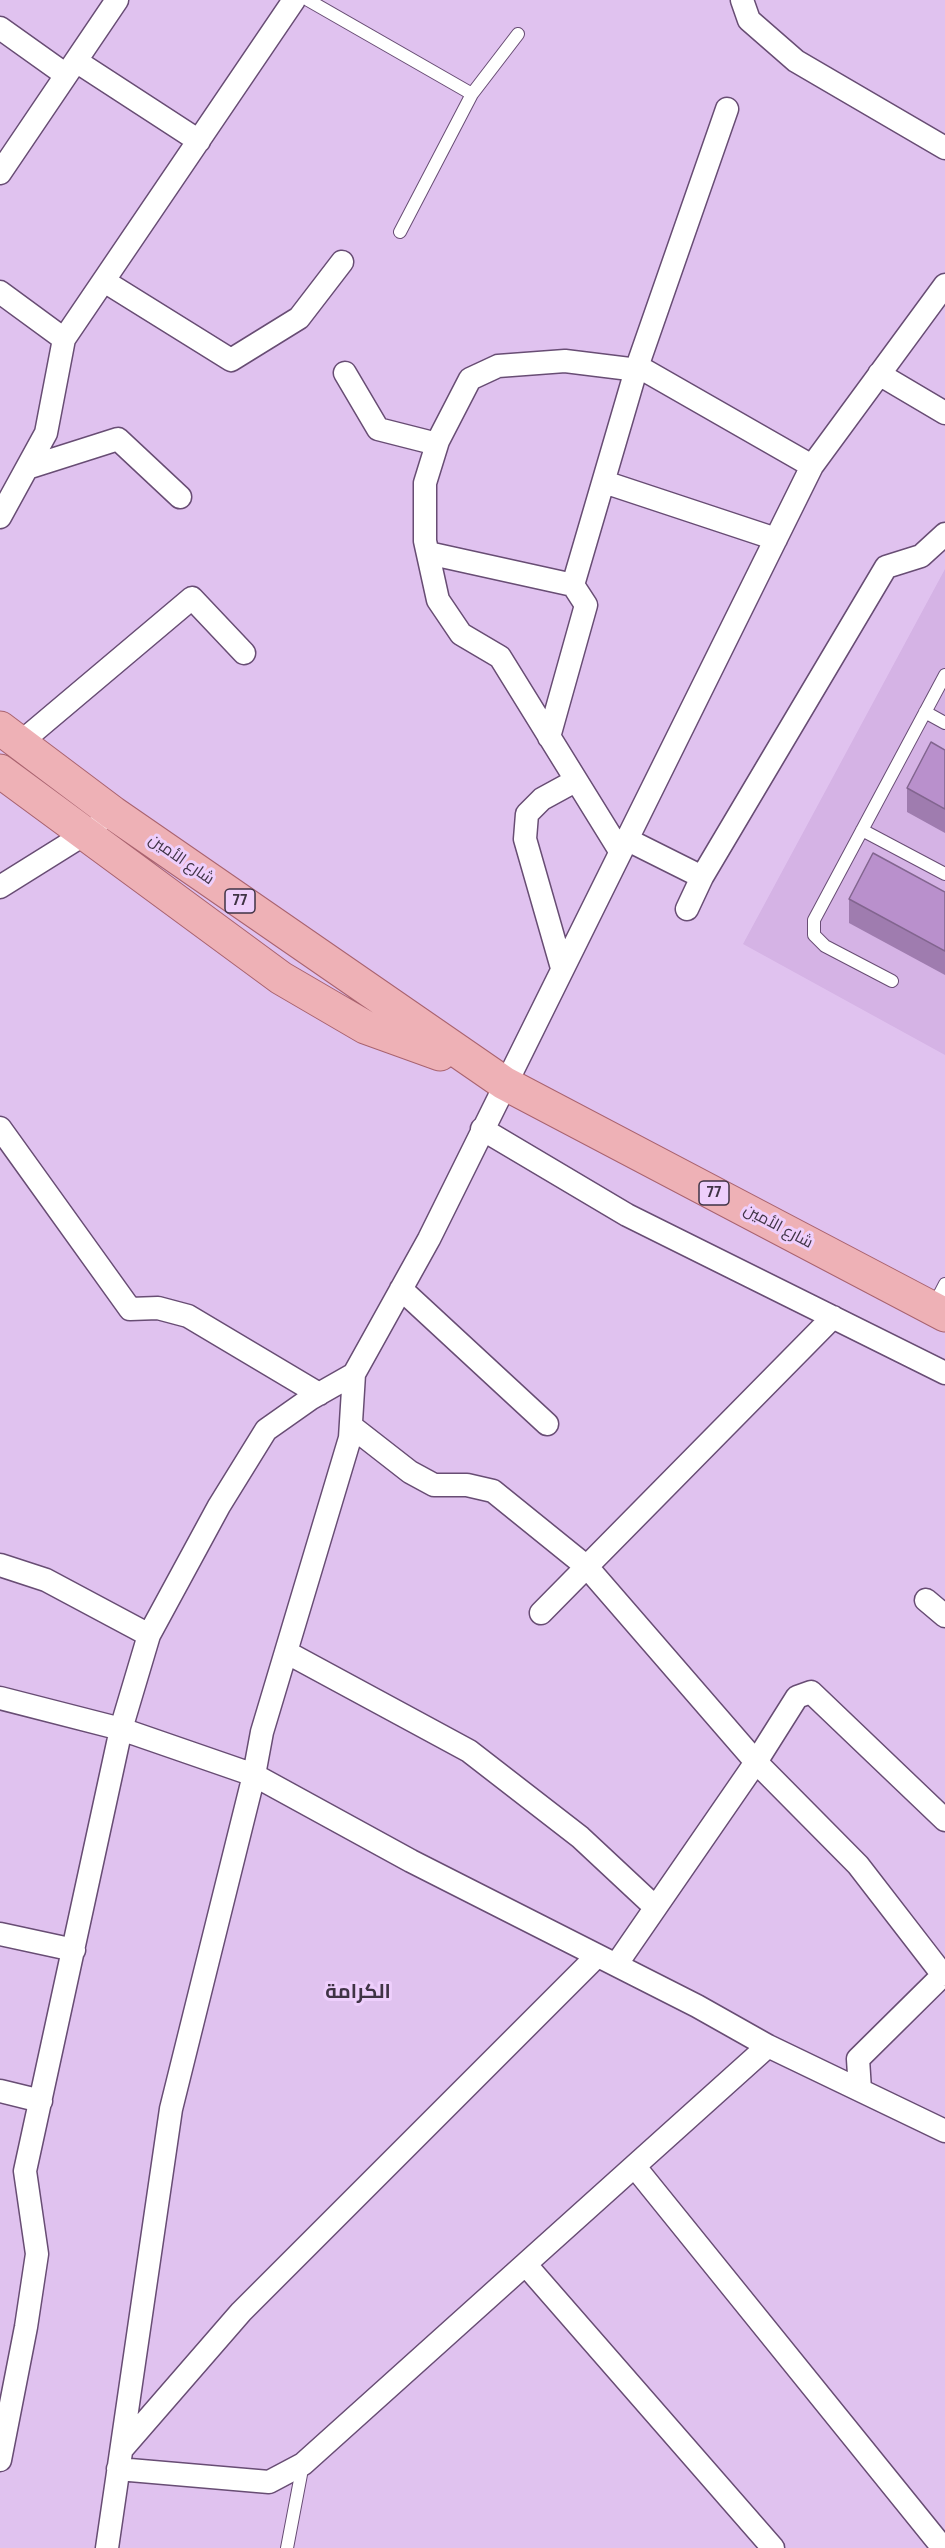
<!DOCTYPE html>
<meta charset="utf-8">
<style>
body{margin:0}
canvas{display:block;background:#e0c2ef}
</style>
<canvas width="945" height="2548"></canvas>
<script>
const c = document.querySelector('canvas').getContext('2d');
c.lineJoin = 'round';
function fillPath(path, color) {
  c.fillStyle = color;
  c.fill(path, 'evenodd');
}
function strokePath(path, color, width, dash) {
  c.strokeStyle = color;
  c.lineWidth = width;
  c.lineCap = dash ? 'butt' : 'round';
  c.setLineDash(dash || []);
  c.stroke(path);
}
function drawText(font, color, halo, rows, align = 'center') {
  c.font = font + ' "Roboto Condensed",Cairo,sans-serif';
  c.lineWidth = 6;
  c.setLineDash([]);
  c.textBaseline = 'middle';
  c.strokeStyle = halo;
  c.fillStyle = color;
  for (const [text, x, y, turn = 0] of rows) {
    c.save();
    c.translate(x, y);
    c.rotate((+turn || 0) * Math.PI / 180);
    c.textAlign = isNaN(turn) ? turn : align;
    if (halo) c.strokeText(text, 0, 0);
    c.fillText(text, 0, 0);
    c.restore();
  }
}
const built = new Path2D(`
 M945,569v486l-202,-111z`);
const lane = new Path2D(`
 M308,0l164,94
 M400,232l72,-138 46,-60
 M925,712l20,11
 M862,830l83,44
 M892,981l-67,-35 -11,-11v-15l131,-245
 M933,1307l12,-23
 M287,2548l16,-84`);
const street = new Path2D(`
 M742,0l7,20 47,41 149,87
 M0,28l66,47
 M76,61l123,80
 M0,173l117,-173
 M104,281l127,79 68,-42 43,-56
 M0,292l64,47
 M345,373l33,56 59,15
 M879,374l66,39
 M30,467l88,-28 62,58
 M604,482l172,57
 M0,517l46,-84 18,-94 230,-339
 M428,553l145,32
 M549,737l37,-132 -13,-20 63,-215 91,-261
 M20,743l172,-145 52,55
 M626,839l76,38
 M620,851l-120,-194 -39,-23 -23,-34 -13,-59v-58l13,-42 32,-62 28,-13 67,-5 81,10 166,95
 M0,887l96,-60
 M687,909l15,-32 184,-310 35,-11 24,-22
 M562,968l-37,-129 2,-25 15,-15 33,-18
 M0,1128l130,181 28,-1 30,8 131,78
 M482,1129l145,86 318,158
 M401,1289l146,135
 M351,1426l59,46 24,13h33l26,6 94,76 169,195 102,103 85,110
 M0,1565l46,15 103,55
 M926,1600l19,16
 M541,1613l292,-296
 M286,1652l183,99 111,86 75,70
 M0,1698l121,31 133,46 157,86 286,145 71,40 177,85
 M0,1934l74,16
 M616,1965l140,-203 41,-65 14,-5 134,128
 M860,2090l-2,-31 87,-86
 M0,2091l41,10
 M635,2167l308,381
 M526,2265l247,283
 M122,2449l119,-137 356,-356
 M0,2460l26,-133 11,-73 -12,-83 96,-442 28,-94 70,-129 47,-76 44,-31 44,-25
 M118,2469l151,13 34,-18 465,-418
 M107,2548l64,-439 83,-334 8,-43 88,-294 4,-64 75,-135 383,-773 133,-181`);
const primary = new Path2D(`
 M0,728l113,85 391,270 441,232
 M0,771l281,207 84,49 75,27`);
const wall = new Path2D(`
 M945,750v83l-38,-21v-24z
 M945,892v83l-96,-52v-24z`);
const building = new Path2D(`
 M931,742l14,8v59l-38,-21z
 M873,853l72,39v59l-96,-52z`);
const shields = [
 [240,901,30],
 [714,1193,30]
];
const shieldNames = [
 ["77",240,901],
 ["77",714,1193]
];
const streetNames = [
 ["شارع الأمين",181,860,35],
 ["شارع الأمين",778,1227,28]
];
const quarterNames = [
 ["الكرامة",358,1993]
];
fillPath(built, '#d5b3e5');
strokePath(lane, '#684d74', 14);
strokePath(street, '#684d74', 25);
strokePath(primary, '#a9636f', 35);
strokePath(lane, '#fff', 12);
strokePath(street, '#fff', 22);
strokePath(primary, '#eeb1b6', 33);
fillPath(wall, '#9f7caf');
fillPath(building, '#b990cc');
strokePath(building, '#82658f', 1.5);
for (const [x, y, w] of shields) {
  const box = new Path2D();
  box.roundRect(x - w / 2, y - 12, w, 24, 4.5);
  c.fillStyle = '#eecffc';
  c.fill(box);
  strokePath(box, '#3f3345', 1.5);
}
drawText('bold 15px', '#3f3345', null, shieldNames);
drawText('16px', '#3f3345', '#eecffc', streetNames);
drawText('bold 20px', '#3f3345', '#eecffc', quarterNames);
</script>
